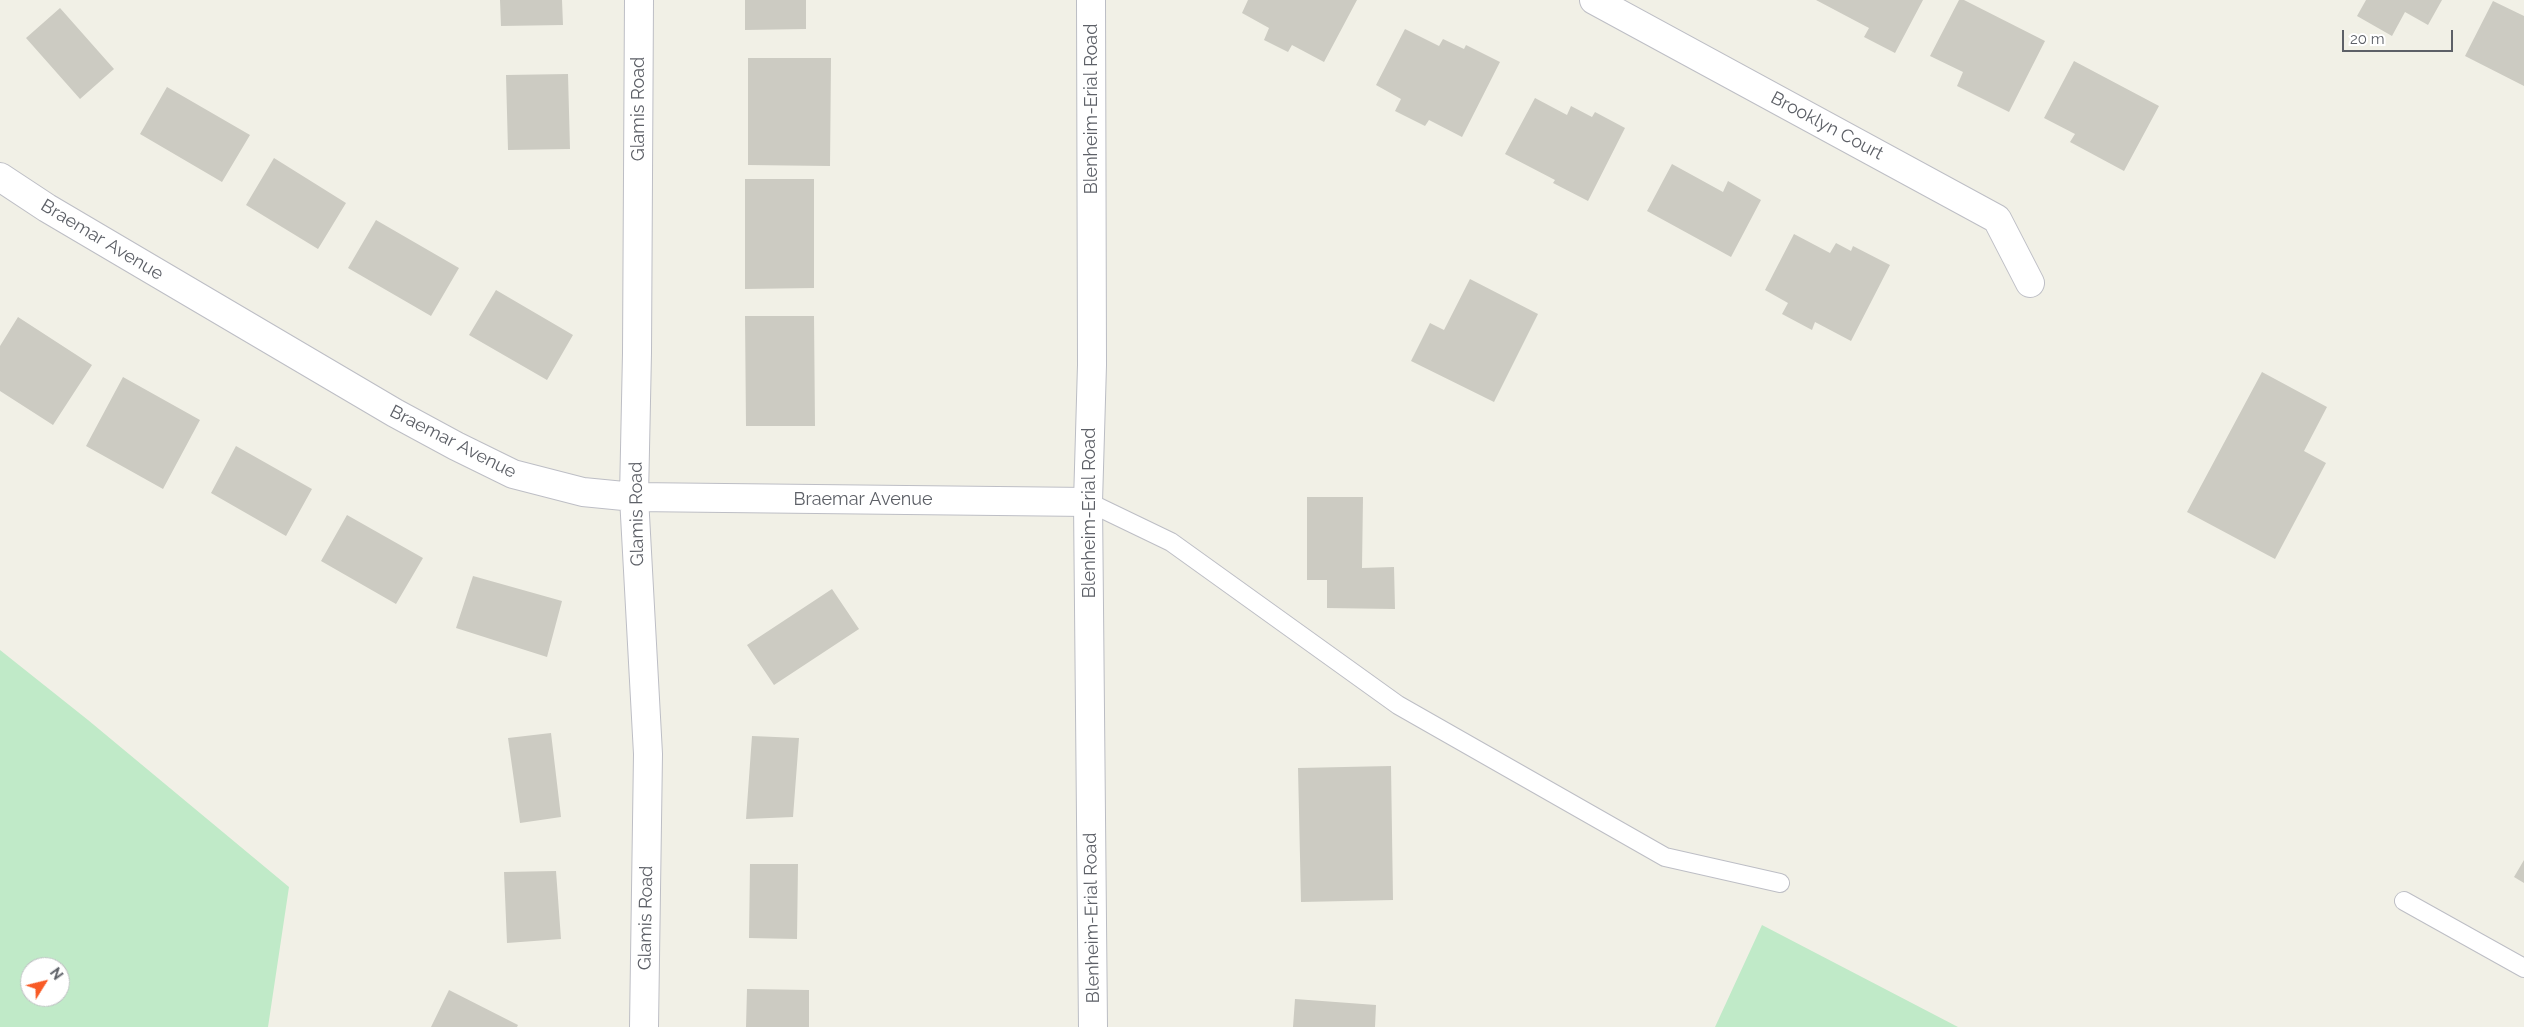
<!DOCTYPE html>
<style>
body{margin:0}
#map{position:relative;width:2524px;height:1027px;overflow:hidden;background:#f1f0e6;font-family:Raleway,sans-serif}
canvas{display:block}
.north{position:absolute;left:20px;top:957px;width:50px;height:50px;box-sizing:border-box;background:#fff;border:1px solid #bebfc2;border-radius:50%;rotate:54deg;font-size:14px;font-weight:700;line-height:20px;text-align:center;color:#5d6067}
.north::after{content:'';display:block;margin:auto;width:18px;height:22px;background:#f85a25;clip-path:polygon(50% 0,100% 100%,50% 72%,0 100%)}
.scale{position:absolute;left:2342px;top:30px;width:111px;height:22px;box-sizing:border-box;border:2px solid #5d6067;border-top:0;padding-left:6px;font-size:15px;line-height:18px;white-space:nowrap;color:#5d6067;-webkit-text-stroke:4px #fff;paint-order:stroke}
</style>
<div id="map">
<canvas width="2524" height="1027"></canvas>
<div class="north">N</div>
<div class="scale">20 m</div>
</div>
<script>
const c = document.querySelector('canvas').getContext('2d');
c.lineJoin = 'round';
function fillPath(path, color) {
  c.fillStyle = color;
  c.fill(path, 'evenodd');
}
function strokePath(path, color, width, dash) {
  c.strokeStyle = color;
  c.lineWidth = width;
  c.lineCap = dash ? 'butt' : 'round';
  c.setLineDash(dash || []);
  c.stroke(path);
}
function drawText(font, color, halo, rows, align = 'center') {
  c.font = font + ' Raleway,sans-serif';
  c.lineWidth = 4;
  c.setLineDash([]);
  c.textBaseline = 'middle';
  c.strokeStyle = halo;
  c.fillStyle = color;
  for (const [text, x, y, turn = 0] of rows) {
    c.save();
    c.translate(x, y);
    c.rotate((+turn || 0) * Math.PI / 180);
    c.textAlign = isNaN(turn) ? turn : align;
    if (halo) c.strokeText(text, 0, 0);
    c.fillText(text, 0, 0);
    c.restore();
  }
}
const green = new Path2D(`
 M0,650l88,70 201,167 -21,140h-268zM30,967h30v30h-30z
 M1762,925l196,102h-243z`);
const building = new Path2D(`
 M500,0h62l1,25 -62,1z
 M745,0h61v29l-61,1z
 M1248,0h109l-33,62 -32,-17 -4,7 -24,-12 5,-12 -27,-15z
 M1816,0h107l-28,53 -31,-16 5,-9z
 M1959,0h5l81,41 -36,71 -52,-26 6,-14 -33,-16z
 M2366,0h76l-14,25 -23,-13 -13,24 -35,-20z
 M2493,1l31,15v70l-59,-30z
 M60,8l54,61 -34,30 -54,-61z
 M1405,29l34,17 4,-7 21,10 2,-4 34,17 -38,75 -33,-17 -4,6 -30,-15 6,-12 -25,-14z
 M748,58h83l-1,108 -82,-1z
 M2074,61l85,45 -35,65 -54,-29 5,-8 -31,-16z
 M568,74l2,75 -62,1 -2,-75z
 M167,87l83,48 -28,47 -82,-48z
 M1535,98l32,17 4,-9 21,11 3,-5 30,16 -37,73 -35,-18 2,-3 -50,-26z
 M274,158l72,45 -28,46 -72,-44z
 M1672,164l51,28 5,-11 33,19 -30,57 -84,-46z
 M745,179h69v109l-69,1z
 M376,220l83,48 -28,48 -83,-48z
 M1794,234l36,19 6,-10 15,8 2,-5 37,19 -39,76 -36,-19 -3,8 -30,-16 6,-11 -23,-13z
 M1470,279l68,35 -44,88 -83,-41 19,-38 14,7z
 M496,290l77,45 -26,45 -78,-45z
 M745,316h69l1,110h-69z
 M18,317l74,48 -39,60 -53,-34v-45z
 M2262,372l65,35 -23,44 22,12 -51,96 -88,-47z
 M123,377l77,43 -37,69 -77,-43z
 M236,446l76,43 -26,47 -75,-43z
 M1307,497h56l-1,71 32,-1 1,42 -68,-1v-28h-20z
 M347,515l76,43 -27,46 -75,-43z
 M473,576l89,25 -15,56 -91,-29z
 M832,589l27,40 -85,56 -27,-40z
 M551,733l10,84 -41,6 -12,-85z
 M752,736l47,2 -6,79 -47,2z
 M1391,766l2,134 -92,2 -3,-134z
 M2524,860v23l-10,-6z
 M750,864h48l-1,75 -48,-1z
 M556,871l5,68 -54,4 -3,-71z
 M747,989l62,1v37h-63z
 M449,990l69,35 -1,2h-86z
 M1295,999l81,6 -1,22h-82z`);
const service = new Path2D(`
 M1088,502l83,40 227,163 267,152 115,26
 M2404,901l120,67`);
const minor = new Path2D(`
 M639,0l-2,353 -3,144 14,257 -4,273
 M1594,0l403,219 33,64
 M0,177l47,31 348,205 61,33 57,28 70,18 51,5 454,5`);
const secondary = new Path2D(`
 M1091,0l1,365 -4,137 5,525`);
const streetNames = [
 ["Glamis Road",639,109,-90],
 ["Blenheim-Erial Road",1092,109,-90],
 ["Brooklyn Court",1827,126,28],
 ["Braemar Avenue",102,240,31],
 ["Braemar Avenue",453,442,27],
 ["Braemar Avenue",863,500],
 ["Blenheim-Erial Road",1090,513,-90],
 ["Glamis Road",637,514,-91],
 ["Glamis Road",646,918,-89],
 ["Blenheim-Erial Road",1092,918,-91]
];
fillPath(green, '#c0eac8');
fillPath(building, '#cccbc2');
strokePath(service, '#bdbec5', 20);
strokePath(minor, '#bdbec5', 30);
strokePath(secondary, '#bbbdc4', 30);
strokePath(service, '#fff', 18);
strokePath(minor, '#fff', 28);
strokePath(secondary, '#fff', 28);
drawText('18px', '#5d6067', '#fff', streetNames);
</script>
